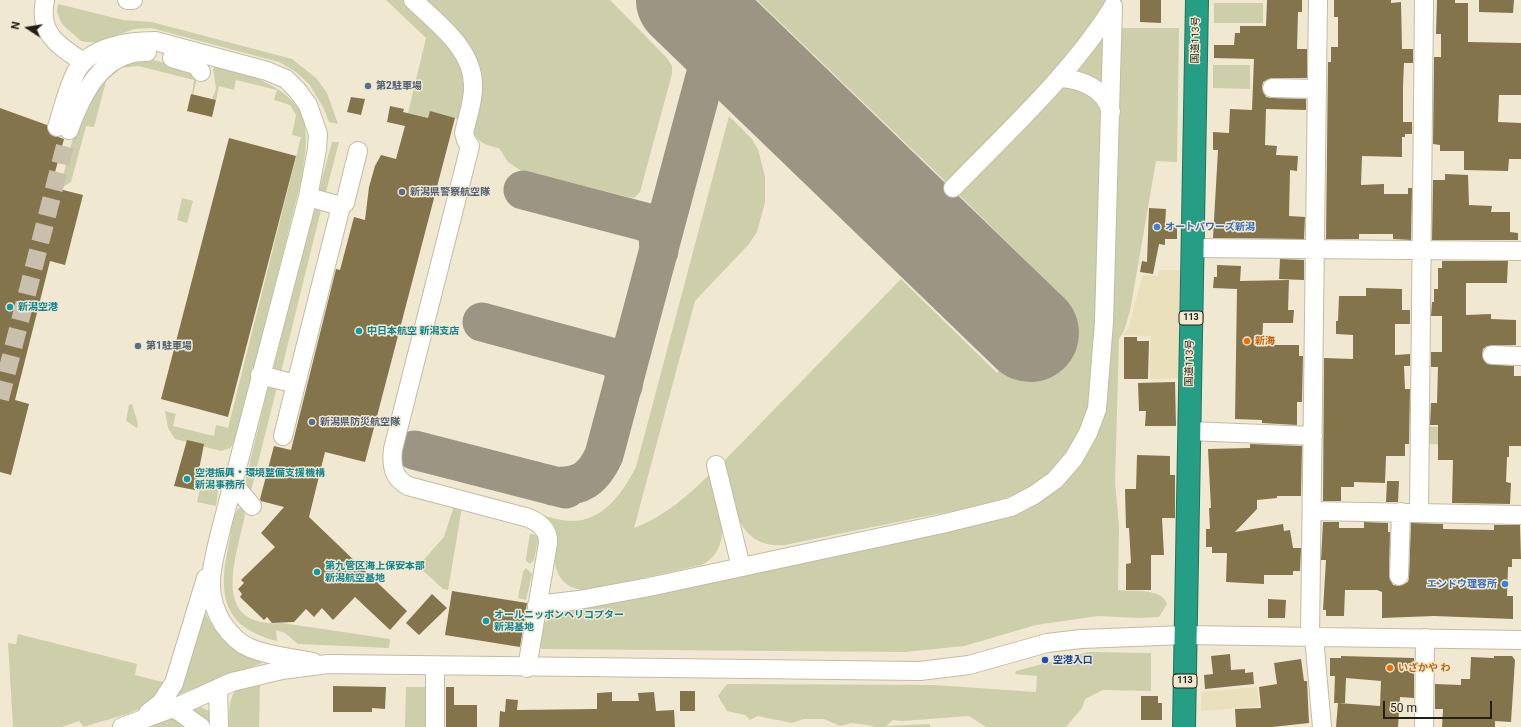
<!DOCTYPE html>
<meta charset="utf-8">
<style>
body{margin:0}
#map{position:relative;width:1521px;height:727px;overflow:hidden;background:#f1e8d1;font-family:Roboto,sans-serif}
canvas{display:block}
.north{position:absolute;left:8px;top:8px;width:40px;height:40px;-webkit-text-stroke:3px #f1e8d1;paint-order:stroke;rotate:282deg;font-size:11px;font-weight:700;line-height:16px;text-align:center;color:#221f17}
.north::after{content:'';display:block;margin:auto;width:14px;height:18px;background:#221f17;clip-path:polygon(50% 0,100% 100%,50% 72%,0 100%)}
.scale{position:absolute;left:1383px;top:701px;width:109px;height:18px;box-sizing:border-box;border:2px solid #221f17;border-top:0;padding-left:5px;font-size:12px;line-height:14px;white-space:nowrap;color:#221f17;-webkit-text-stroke:3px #f1e8d1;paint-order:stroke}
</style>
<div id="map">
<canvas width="1521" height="727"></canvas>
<div class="north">N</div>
<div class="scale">50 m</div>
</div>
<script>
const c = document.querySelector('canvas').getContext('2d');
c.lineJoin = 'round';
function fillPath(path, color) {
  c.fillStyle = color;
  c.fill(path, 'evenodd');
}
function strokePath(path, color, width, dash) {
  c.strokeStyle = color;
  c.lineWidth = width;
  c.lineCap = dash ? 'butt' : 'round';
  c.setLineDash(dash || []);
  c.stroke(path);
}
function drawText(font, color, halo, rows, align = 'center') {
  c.font = font + ' Roboto,"Noto Sans JP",sans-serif';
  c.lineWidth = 3;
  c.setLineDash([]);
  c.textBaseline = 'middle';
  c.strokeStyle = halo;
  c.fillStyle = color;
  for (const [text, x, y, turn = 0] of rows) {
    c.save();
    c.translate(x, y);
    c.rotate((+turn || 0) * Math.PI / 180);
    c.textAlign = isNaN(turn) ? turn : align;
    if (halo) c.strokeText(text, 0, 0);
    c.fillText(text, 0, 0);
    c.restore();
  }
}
const green = new Path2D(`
 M386,0h22l48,50 11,30 -5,40 -32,-8 -2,6 -20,-5 18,-75z
 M422,0h188l57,58 5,8v8l-32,118 -6,6 -6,-1 -108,-27 -12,-8 -9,-14c-11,-2 -22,-5 -26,-18l7,-37z
 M757,0h348l-5,15 -42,57 -109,113z
 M1118,0h4l-1,28h58l-2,134 -21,-1 -26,150 -6,20 -5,8 -4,143 4,44 -1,64c15,2 43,-3 49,14l-8,13 -20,1 -41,-2 -62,9 -72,21 -59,6 -364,-3 -2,-5 3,-19 15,-12 13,-5 443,-93c27,-11 61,-35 75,-62 5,-10 9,-21 13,-31z
 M1214,3h49v20h-49z
 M58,4l65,16 29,2 140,37 24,19 11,15 11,31 -9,-2 -5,-13 -15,-25 -13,-12 -17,-10 -128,-34 -17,1 -35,13h-12l-6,-1 -19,-17 -5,-12z
 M1103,37l1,2 -2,50 -32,-16z
 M149,59l42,10 6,9 -4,17 -1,-1 2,-14 -56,-14 -17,2 -15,13 -12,46 -8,-1 -15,56 -8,5 -2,4h-2l15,-57 14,-38 25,-30z
 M218,64c37,14 90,26 88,75 0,14 -3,28 -5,42l-65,259 -6,8 -9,3 -46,-12 -7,-11 -3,-17 11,3 -3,12 41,10 2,-11 12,3 73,-291 -9,-2 4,-20 -6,-10 -16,-5 3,-10 -41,-10 -2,10 -15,-4 -3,14 -4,-1 4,-10 -3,-20z
 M1213,65h37v24l-37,-1z
 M1065,83l27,12 11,14 -10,293c-11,26 -19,47 -39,68 -31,33 -104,41 -147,50 -41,8 -82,17 -122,25 -52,4 -52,-47 -61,-84l177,-182 96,94 68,-74 -107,-105z
 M729,116l22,22 7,11 7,28v25l-8,30 -9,13 -53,56 -61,227c30,-11 56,-34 78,-56 6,28 25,77 -11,93l-111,25c-17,1 -29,-6 -34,-22 -2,-5 -1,-11 -3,-16 -3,-13 -10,-25 -15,-38 11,3 23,7 34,7 32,0 51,-29 64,-54z
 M332,142h7l-13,50 -7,-2z
 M182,198l11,3 -6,22 -10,-3z
 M315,205l7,1 -41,166 -8,-2z
 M269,384l8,3 -26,104 -6,-9z
 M132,404l6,20 -1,4 -11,-7 3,-16z
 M1427,427h40l-1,18 -39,-1z
 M205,469l11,7 2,14 -2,16 -19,-4z
 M454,506l8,1 -14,83 -5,-1 -25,-23 26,-29z
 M239,508l4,1 2,6c-9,43 -36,113 37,108l108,16 -1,9 -91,-4 -13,-11 -9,-3 1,11c-56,-14 -59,-48 -48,-98 2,-10 3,-28 10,-35z
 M530,534l9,1 -5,25 -4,4 -4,-3v-3z
 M526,568l6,6 -6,26 -8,-2 5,-26z
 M204,612l10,16 18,20 16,9 11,3 3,3 -85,32z
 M18,634l119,30 -2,11 31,8c-20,33 -49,32 -82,44l-5,-6 -17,6h-49l-5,-84 8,1z
 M1088,652l63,1v38l-48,-1 -18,9 -3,9 -16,19h-80l-17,-11 -67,5 -9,-1 -7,6 44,-2v3h-62l7,-1 -23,-3 -12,3 -16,-7h-21l-11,4 -34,-7 -8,4 -5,-5 -18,-4 -9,-15 9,-12 207,1 102,7 1,-16 -22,-2 1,-3z
 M260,683l-1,44h-30c0,-11 -1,-32 9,-38 6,-3 15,-5 22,-6z
 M406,687h22l1,40h-24z
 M193,707h8l10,5 1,15h-4l-20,-17z
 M163,719h12l14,8h-44z`);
const sand = new Path2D(`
 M1159,270h24l-2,108 -31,1 1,-43 -28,-1 5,-6 15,-54 16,1z
 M1257,687l2,19 -58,5v-19z`);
const taxiway = new Path2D(`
 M523,190l126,33 9,11 1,17
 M482,322l133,36c9,7 11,17 8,28
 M414,450l152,39
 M553,486c27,2 40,-7 51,-31l107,-401c2,-23 -14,-37 -27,-54`);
const runway = new Path2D(`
 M685,0l345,333`);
const building = new Path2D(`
 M1140,0h21v23l-21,-1z
 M1267,0h35v12h-4l-1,37h10v29h-35l-9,4 -1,6 4,9 5,1 35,1v11l-40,-1 -1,36 12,1 -1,9 22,1 -1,15 -7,-1 -1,46 16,1 -1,22 -91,-1 5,-88h-5v-18l16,1 1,-24 22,1 2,-51 -40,-1v-13h20l1,-12h5v-7h26z
 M1334,0h57v3l10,-1 1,47h11v14h-9l-1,23v36h9v12h-7v3h-3v20l-40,-1 -1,29 23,-1v10h24v-6h4l-1,52 -18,-1v-5h-34v5h-33l2,-177h3v-15h7v-30h-4z
 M1437,0h18v3h13v39l53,1v52h-22l-1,27 23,1v36h-12l-1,12 -44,-1v-19h-24v-6l-7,-1 1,-87h7v-23h-5z
 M1479,0h35l-1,13 -34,-1z
 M191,94l25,6 -4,17 -25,-6z
 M351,97l14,2 -4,16 -14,-3z
 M390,106l14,3 -1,3 25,6 2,-7 25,7 -90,344 -40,-10 -16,65 98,94 -17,19 -35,-33 -22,23 -11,-12 -8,9 -8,-8 -12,13 -22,1 -5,-6 -3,3 -24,-23 2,-3 -4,-5 6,-6 -3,-3 34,-33 -14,-14 23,-26 -23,-6 -1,-2 14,-53 17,4 45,-181 4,1 14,-53 11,3 4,-33 6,-21 6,-11 15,4 9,-33 -18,-4z
 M0,108l47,17 3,9 14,5 -13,48 32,8 -18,70 -15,-4 -35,139 14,4 -18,71 -11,-3z
 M229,138l67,18 -68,261 -67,-18z
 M1445,174l23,1 1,30 23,1 -1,6h19v20l8,1v7h-86l1,-60h12z
 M1149,208l17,1 -1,17h12v13h-12v6l-6,-1 -6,30 -13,-2 2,-11 5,1z
 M1280,259l24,1v20l-25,-1z
 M1442,261h66l-1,22h-41v32l25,-1v5l25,1v25l-29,1 -4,3 -1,6 5,9 27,2v10h7v70h-12v11h-2l-1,25 5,1 -1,21 -58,-1 1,-43h-15v-35h-8l1,-22h6l1,-36h-7v-15h11v-36h-11l1,-14h2v-13h4v-21h4z
 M1217,265l24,1 -1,15 49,-1 -1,30h6l-1,13h-30l-1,22h37v11h4l-1,46h-5v23l-35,-2v-3l-27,-1 2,-130 -24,-1 1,-11h3z
 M1366,288l36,1v21h8v14h-15v31l15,-1v12h-6l1,23h5l-1,55h-4v12h-19l-1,27 -31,-1v5h-13v14h-18l1,-143 29,1v-24l-17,-1v-13h2l1,-25h27z
 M1124,337h13v4h12l-1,38h-24z
 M1175,382l1,44h-31l1,-15h-7l-1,-28z
 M187,440l17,4 -9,46 -21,-4z
 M1250,444l52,2 -1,50h-24v2l-20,2v9l-22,23 48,-8 1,7 6,-1 3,18h8l-1,23h-7v4h-29v9l-38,-2 1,-29h-15v-6h-6v-18h4l-1,-21h2l-3,-59 42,-1z
 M1137,455l33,1v19h5v43h-13l2,37h-13v35h-25v-26l5,-1 -2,-35h-3l-1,-39h11z
 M1387,481h12l-1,21h-12z
 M1323,522h16v6h25v-6l24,1v9h2l-1,44 4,9 6,1 9,-4 1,-5 2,-54 32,1v5l51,1v-5h26l1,34h-9v8h-4l-1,29h6v23l-79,-3 -52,2v-26l-5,-2h-32l-1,26h-18v-6h-3l3,-50h-5z
 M452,591l75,12 -7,44 -75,-12z
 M432,594l15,14 -28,27 -13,-12z
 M1268,599l18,1 -1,18h-17z
 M1230,654l1,16 14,-1v4l8,-1 1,12 -49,5 -1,-14 9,-1 -2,-18z
 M1341,656l73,2v40l-14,-1 -2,30h-62l2,-24 42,3 1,-25 -35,-3 -1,25h-11l1,-27h-5v-18h11z
 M1494,656h18l3,4 -4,62 -16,-1v6h-53l1,-18h-8v-25l26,1v-6h9l1,-22 23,1z
 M1301,659l3,22h3l2,42 -37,4h-36l-1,-18 26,-1 -2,-21 18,-3 -3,-21z
 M333,686l53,1 -1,22 -13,-1v4h-39z
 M446,687h8v18h23v22h-31z
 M680,691h15v20h-15z
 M612,692v9h27l-1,-8 16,-1 2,19 18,-1 1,17h-176l1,-16 5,1 1,-13 12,1 -1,10 80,-1v-16z
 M1141,696h17v7h4v17h-21z`);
const minorTunnel = new Path2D(`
 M0,399l69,-269`);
const minor = new Path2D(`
 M45,0c-7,34 13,45 38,62
 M127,0h6
 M413,0c24,23 60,49 60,85 1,16 -6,33 -9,48l2,7 4,6 -77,303c-2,16 0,29 15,37l121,32c11,5 20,13 19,25l-21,125
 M172,58l24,7 5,7
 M1060,78c22,1 45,11 51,34
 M1272,88l45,1
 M57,127c6,-18 10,-38 19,-55 14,-26 53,-31 79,-31l112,30 19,8 11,11 11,15 10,29 -1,15 -9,48 -87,332c-8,35 -19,62 2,95 7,10 15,19 27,24 19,8 43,10 63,14
 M69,130c13,-36 33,-79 78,-78
 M953,188c56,-58 117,-113 160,-181
 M341,206l4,-3 13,-52
 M1192,248l329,3
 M1492,355l29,1
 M260,375l36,9 45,-178 -33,-9
 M1189,431l124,5
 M283,436l13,-52
 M716,465l25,102
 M231,490l9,2 12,14
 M1312,511l209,4
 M1419,513l5,-513
 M1399,576l2,-64
 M537,605l42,-5 70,-13 293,-63 69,-17 23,-12 21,-15 19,-22 14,-25 9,-24 7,-87 9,-316
 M1310,637l8,-637
 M1314,637l8,90
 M218,688l1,39
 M174,708l27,19
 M148,713l13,-10 13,-20 32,-105
 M122,727l59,-22 51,-23 50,-12 46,-6 592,7 49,-6 78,-22 34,-4 104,-4 336,5
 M435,727v-61
 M1424,727l1,-89`);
const highway = new Path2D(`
 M1184,727l13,-727`);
const markers = [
 [368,86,4,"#5c6f8a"],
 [402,192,4,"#5c6f8a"],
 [1157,227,4,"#3f7fe0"],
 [10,307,4,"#0f9aa8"],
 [359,331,4,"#0f9aa8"],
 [1247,341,4,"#e8710a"],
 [138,346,4,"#5c6f8a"],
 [312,422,4,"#5c6f8a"],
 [187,479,4,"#0f9aa8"],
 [317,572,4,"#0f9aa8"],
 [1505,584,4,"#3f7fe0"],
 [486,621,4,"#0f9aa8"],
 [1045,660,4,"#1a4fb4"],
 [1390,668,4,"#e8710a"]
];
const shields = [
 [1191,318,24],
 [1185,681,24]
];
const shieldNames = [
 ["113",1191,318],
 ["113",1185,681]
];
const streetNames = [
 ["国道113号",1196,40,-89],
 ["国道113号",1190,363,-89]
];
const serviceNames = [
 ["第2駐車場",376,86],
 ["新潟県警察航空隊",410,192],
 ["第1駐車場",146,346],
 ["新潟県防災航空隊",320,422]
];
const shopNames = [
 ["オートパワーズ新潟",1165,227],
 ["エンドウ理容所",1497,584,"right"]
];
const cultureNames = [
 ["新潟空港",18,307],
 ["中日本航空 新潟支店",367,331],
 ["空港振興・環境整備支援機構",195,473],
 ["新潟事務所",195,485],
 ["第九管区海上保安本部",325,566],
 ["新潟航空基地",325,578],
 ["オールニッポンヘリコプター",494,615],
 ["新潟基地",494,627]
];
const foodNames = [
 ["新海",1255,341],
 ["いざかや わ",1398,668]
];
const transitNames = [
 ["空港入口",1053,660]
];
fillPath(green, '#cccfa9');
fillPath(sand, '#e9dfba');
strokePath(taxiway, '#9c9584', 39);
strokePath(runway, '#9c9584', 98);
fillPath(building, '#83744b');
strokePath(minorTunnel, '#c8c0ac', 18, [18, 9]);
strokePath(minor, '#c3bba4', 20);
strokePath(highway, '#24725e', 24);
strokePath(minor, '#fff', 18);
strokePath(highway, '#259e85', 22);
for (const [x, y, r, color] of markers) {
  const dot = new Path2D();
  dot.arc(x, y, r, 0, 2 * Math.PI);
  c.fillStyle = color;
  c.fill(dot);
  strokePath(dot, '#f1e8d1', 1.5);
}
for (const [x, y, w] of shields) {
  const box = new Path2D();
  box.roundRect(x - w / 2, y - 7, w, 14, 3);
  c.fillStyle = '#f1e8d1';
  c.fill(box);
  strokePath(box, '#221f17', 1);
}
drawText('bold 9px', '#221f17', null, shieldNames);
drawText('10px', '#221f17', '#f1e8d1', streetNames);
drawText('bold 10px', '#4e5e75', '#f1e8d1', serviceNames, 'left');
drawText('bold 10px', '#366cbe', '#f1e8d1', shopNames, 'left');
drawText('bold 10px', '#0d838f', '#f1e8d1', cultureNames, 'left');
drawText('bold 10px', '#c56008', '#f1e8d1', foodNames, 'left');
drawText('bold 10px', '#164399', '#f1e8d1', transitNames, 'left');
</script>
